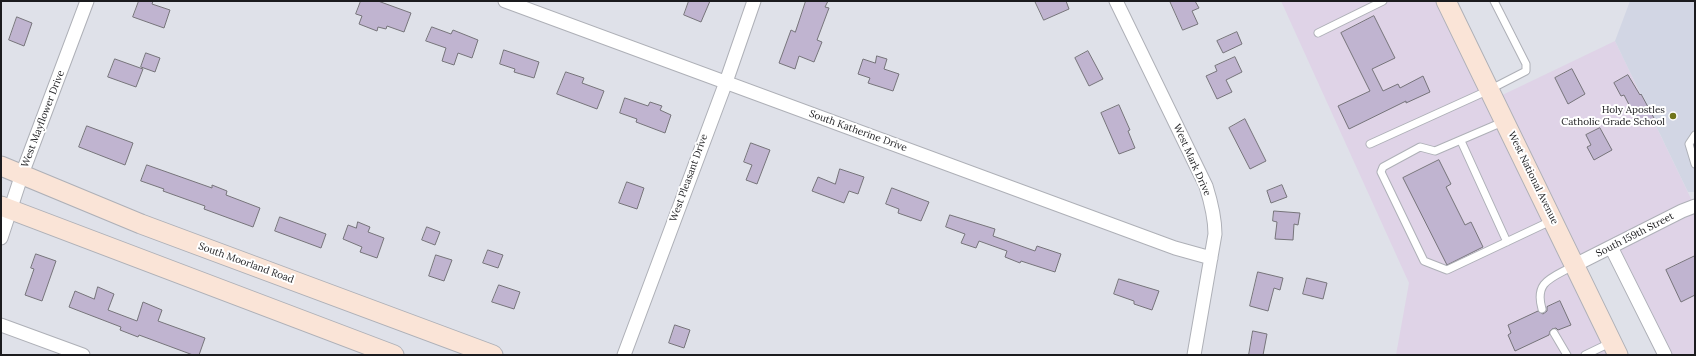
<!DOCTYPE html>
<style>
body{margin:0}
#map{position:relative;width:1696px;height:356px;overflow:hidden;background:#dfe1e9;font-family:Lora,serif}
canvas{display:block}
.frame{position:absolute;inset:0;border:2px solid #1b1b1e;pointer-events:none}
</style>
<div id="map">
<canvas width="1696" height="356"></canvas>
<div class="frame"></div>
</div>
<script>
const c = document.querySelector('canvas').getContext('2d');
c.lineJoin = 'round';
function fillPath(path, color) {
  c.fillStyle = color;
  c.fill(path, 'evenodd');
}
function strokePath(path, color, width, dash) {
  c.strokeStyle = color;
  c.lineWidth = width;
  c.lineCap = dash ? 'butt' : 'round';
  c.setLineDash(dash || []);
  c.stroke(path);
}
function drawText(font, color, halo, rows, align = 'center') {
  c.font = font + ' Lora,serif';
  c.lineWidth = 4;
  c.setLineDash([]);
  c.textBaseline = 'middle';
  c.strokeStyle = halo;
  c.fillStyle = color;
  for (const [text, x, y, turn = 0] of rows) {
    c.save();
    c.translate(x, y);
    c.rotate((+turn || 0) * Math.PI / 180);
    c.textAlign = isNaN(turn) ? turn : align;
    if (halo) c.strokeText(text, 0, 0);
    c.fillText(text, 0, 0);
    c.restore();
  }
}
const commercial = new Path2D(`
 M1281,1h165l48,98 121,-58 80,166v148h-30l-54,-108 -36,18 43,90h-222l13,-72z`);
const built = new Path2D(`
 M1630,1h65v191h-7l-73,-151z`);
const building = new Path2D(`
 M139,1h14l-1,3 18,6 -6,18 -31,-11z
 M361,1h17l33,12 -7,19 -17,-6 -1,3 -8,-2 -1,4 -18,-7 3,-8 -6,-2z
 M689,1h21l-9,21 -17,-7z
 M806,1h22l-3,6 4,1 -12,32 5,2 -8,20 -15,-6 -4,13 -16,-6 12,-33 4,2z
 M1035,1h31l3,8 -25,11z
 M1170,1h25l4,7 -7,3 6,13 -15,6z
 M1374,16l21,42 -23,11 11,22 15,-7 2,4 23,-12 7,16 -24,11v-2l-57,28 -11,-23 32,-15 -29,-58z
 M17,17l15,6 -8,23 -15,-6z
 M432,27l19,7 2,-4 25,10 -6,18 -14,-5 -4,12 -12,-4 4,-13 -20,-7z
 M1237,32l5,12 -19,9 -6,-12z
 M504,50l35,12 -5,16 -20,-6 1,-3 -15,-5z
 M1088,51l15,28 -14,7 -14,-28z
 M146,53l14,5 -5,14 -14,-5z
 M877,56l10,3 -3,10 15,5 -6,17 -25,-8 2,-5 -12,-4 5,-15 12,4z
 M1235,57l7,15 -16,8 6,12 -15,7 -11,-23 11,-5 -2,-5z
 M115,59l28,10 -7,18 -28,-10z
 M1572,69l13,25 -17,10 -13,-26z
 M566,72l18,6 -2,5 22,8 -7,18 -40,-15z
 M1628,75l12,20 1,-1 13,24 -14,8 -16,-31 -3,1 -7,-13z
 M625,98l23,8 2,-4 12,4 -2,4 11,5 -6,18 -29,-11 1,-3 -17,-6z
 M1119,105l11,25 -2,1 7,17 -16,6 -18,-41z
 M1245,119l21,42 -16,8 -21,-41z
 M87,126l46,17 -8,22 -46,-18z
 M1600,128l12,22 -18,10 -7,-13 4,-2 -5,-10z
 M751,143l19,7 -13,34 -11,-4 6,-15 -8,-3z
 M1439,160l12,24 -5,3 19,38 6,-3 12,25 -36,18 -44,-87z
 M147,165l65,23v-3l15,6 -1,4 34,13 -7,19 -49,-18 1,-3 -42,-15 1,-2 -23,-8z
 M840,169l24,8 -6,17 -9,-3 -5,12 -32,-12 6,-14 17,7z
 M627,182l17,6 -7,21 -18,-6z
 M1282,185l5,12 -16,6 -4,-12z
 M892,188l37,14 -8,19 -23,-8 1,-4 -13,-5z
 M1274,211l26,2 -2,12 -4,-1 -1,16 -18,-1 2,-17 -4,-1z
 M950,215l45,14 -2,7 42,15 2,-5 24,8 -6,18 -34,-11 -1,2 -15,-6 2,-6 -28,-10 -3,7 -15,-5 4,-9 -19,-7z
 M280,217l46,17 -5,14 -46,-17z
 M358,222l12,5 -2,5 16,6 -7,20 -17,-6 2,-5 -19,-8 5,-14 8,3z
 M427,227l13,5 -5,13 -13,-5z
 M488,250l15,5 -5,13 -15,-5z
 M36,254l20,7 -14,40 -17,-6 9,-26 -3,-1z
 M436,255l16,5 -8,21 -15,-5z
 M1695,256v39l-14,7 -15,-32z
 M1258,272l25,6 -3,12 -6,-2 -6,23 -18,-5z
 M1307,278l20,5 -4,16 -20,-5z
 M1119,279l40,12 -7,19 -18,-6v-3l-20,-7z
 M499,285l21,7 -6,17 -22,-7z
 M98,287l16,7 -6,16 29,11 6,-19 19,8 -4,11 47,17 -6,17h-6l-54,-20 -1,2 -18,-7 1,-3 -52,-20 6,-16 19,8z
 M1560,301l11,24 -13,5 -2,-2 -4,1 -2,2 -1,4 -34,16 -7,-16 3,-2 -3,-8 30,-14 5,3 4,-3v-4z
 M675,325l15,5 -6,18 -15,-5z
 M1253,331l14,3 -4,21h-14z`);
const lane = new Path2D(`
 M1318,33l65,-32
 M1505,121l-70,30 -15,-4 -37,20 -2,5 43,89 23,9 106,-50
 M1695,135l-6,9 6,20
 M1461,141l46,101
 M1370,144l119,-54 37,-19v-7l-32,-63
 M1542,309c-8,-28 10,-31 31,-43
 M1554,333l13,22
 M1585,355l27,-13`);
const street = new Path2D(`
 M505,1l670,247 36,10
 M1116,1l90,185c5,16 9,31 9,48l-21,121
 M1,238l21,-64 65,-173
 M1611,247l54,108
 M1575,265l107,-54 13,-5
 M1,325l82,30
 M624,355l102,-273 28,-81`);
const secondary = new Path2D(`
 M1446,1l172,354
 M1,166l140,58 352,131
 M1,206l393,149`);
const markers = [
 [1673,116,4,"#70751c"]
];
const poiNames = [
 ["Holy Apostles",1665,110],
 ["Catholic Grade School",1665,122]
];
const streetNames = [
 ["West Mayflower Drive",43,119,-69],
 ["South Katherine Drive",858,131,20],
 ["West Mark Drive",1192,160,66],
 ["West Pleasant Drive",689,178,-70],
 ["West National Avenue",1533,178,64],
 ["South 159th Street",1635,235,-27],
 ["South Moorland Road",246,263,20]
];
fillPath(commercial, '#dfd3e7');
fillPath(built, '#d2d6e4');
fillPath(building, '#c0b4d0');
strokePath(building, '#76747a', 1);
strokePath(lane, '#aeb0b7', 9);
strokePath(street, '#aeb0b7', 15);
strokePath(secondary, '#aeb0b7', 21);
strokePath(lane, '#fff', 7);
strokePath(street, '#fff', 13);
strokePath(secondary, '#fae4d7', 19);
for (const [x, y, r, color] of markers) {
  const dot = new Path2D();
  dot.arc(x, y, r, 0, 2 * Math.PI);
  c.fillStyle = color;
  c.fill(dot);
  strokePath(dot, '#fff', 1.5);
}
drawText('10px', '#1b1b1e', '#fff', poiNames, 'right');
drawText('10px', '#1b1b1e', '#fff', streetNames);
</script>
